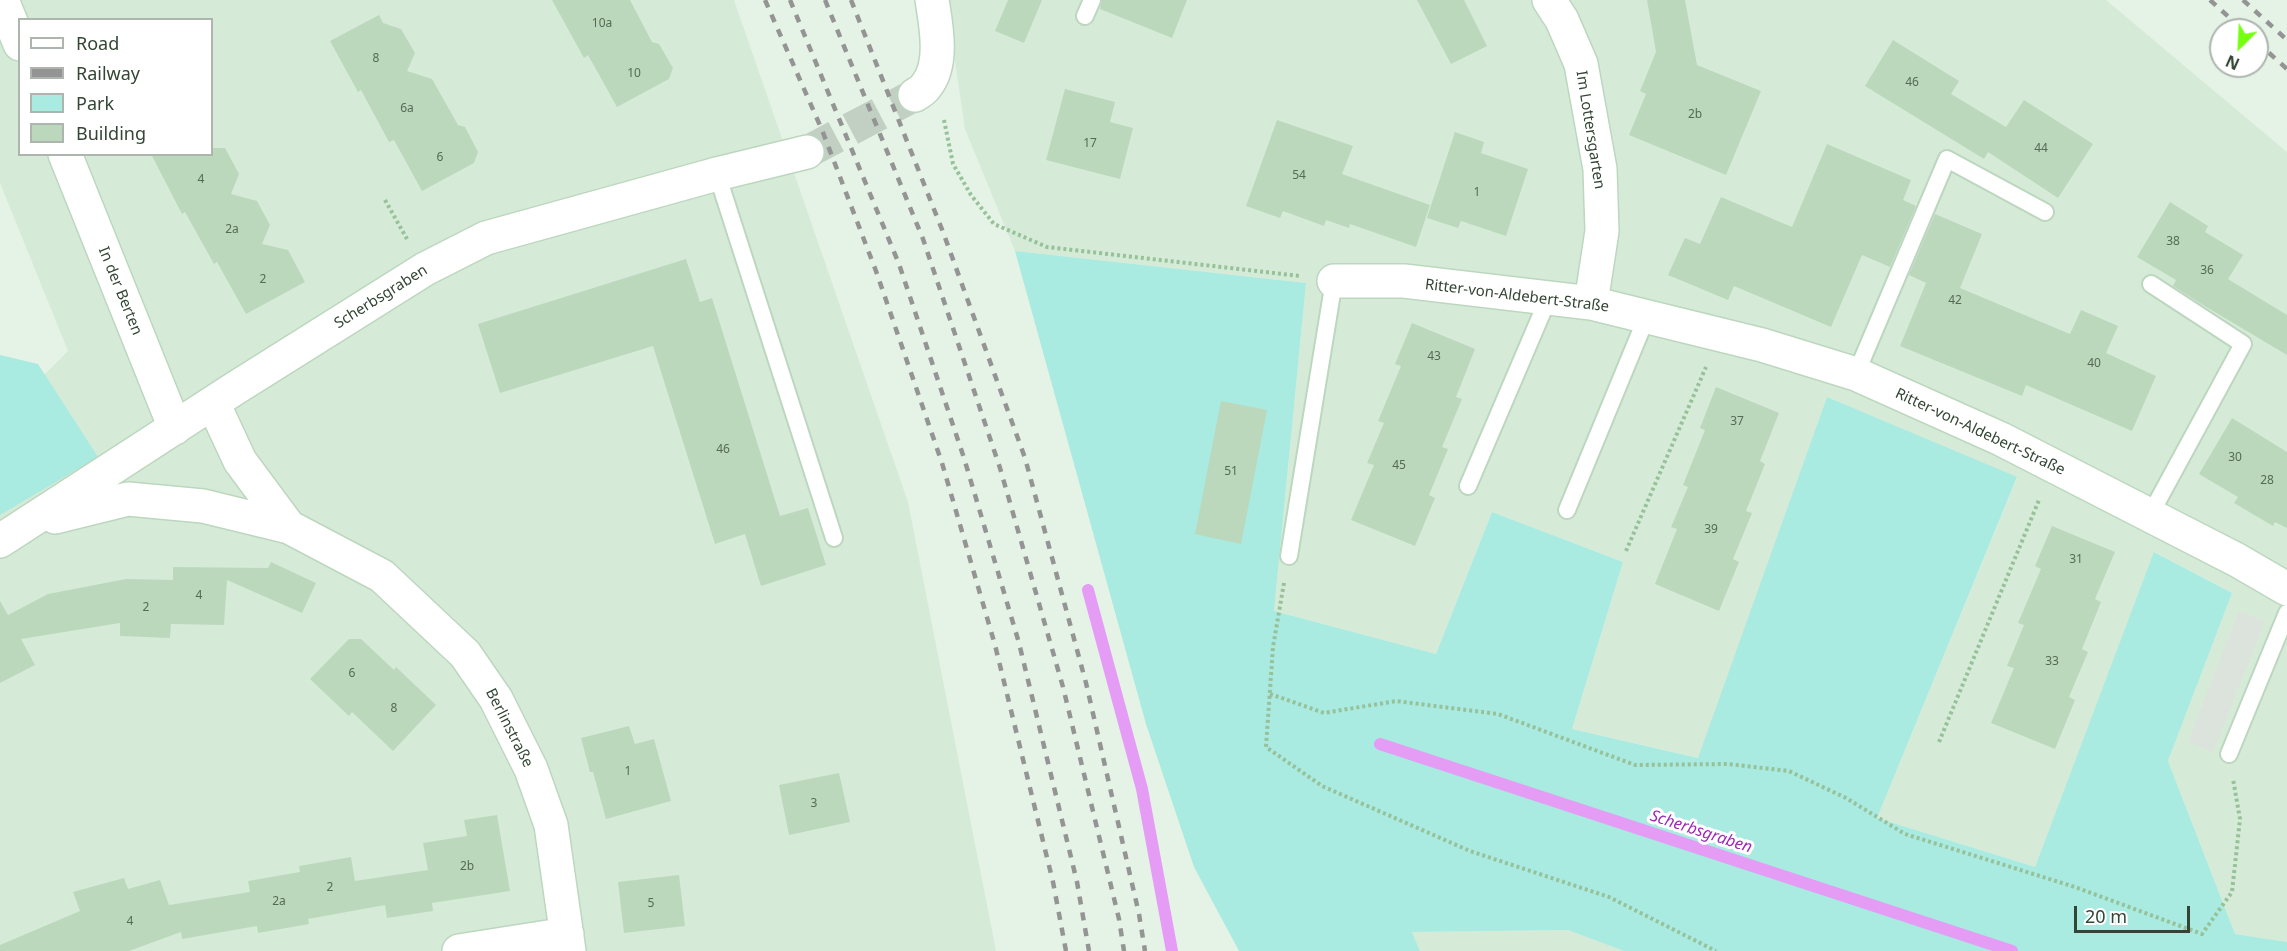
<!DOCTYPE html>
<meta charset="utf-8">
<style>
body{margin:0}
#map{position:relative;width:2287px;height:951px;overflow:hidden;background:#e4f3e5;font-family:"Noto Sans",sans-serif}
canvas{display:block}
.legend{position:absolute;left:18px;top:18px;width:195px;height:138px;box-sizing:border-box;background:#fff;border:2px solid #adb5ae;margin:0;padding:8px 10px;list-style:none;font-size:18px;color:#334534}
.legend li{display:flex;align-items:center;gap:12px;height:30px}
.legend b{width:30px;border:2px solid #adb5ae}
.north{position:absolute;left:2209px;top:18px;width:60px;height:60px;box-sizing:border-box;background:#fff;border:2px solid #adb5ae;border-radius:50%;rotate:204deg;font-size:16px;font-weight:700;line-height:24px;text-align:center;color:#334534}
.north::after{content:'';display:block;margin:auto;width:21px;height:27px;background:#76ff0e;clip-path:polygon(50% 0,100% 100%,50% 72%,0 100%)}
.scale{position:absolute;left:2074px;top:906px;width:116px;height:27px;box-sizing:border-box;border:3px solid #334534;border-top:0;padding-left:8px;font-size:18px;line-height:21px;white-space:nowrap;color:#334534;-webkit-text-stroke:4px #fff;paint-order:stroke}
</style>
<div id="map">
<canvas width="2287" height="951"></canvas>
<ul class="legend">
<li><b style="height:8px;background:#fff"></b>Road</li>
<li><b style="height:8px;background:#949494"></b>Railway</li>
<li><b style="height:16px;background:#a9eae1"></b>Park</li>
<li><b style="height:16px;background:#bbd8bc"></b>Building</li>
</ul>
<div class="north">N</div>
<div class="scale">20 m</div>
</div>
<script>
const c = document.querySelector('canvas').getContext('2d');
c.lineJoin = 'round';
function fillPath(path, color) {
  c.fillStyle = color;
  c.fill(path, 'evenodd');
}
function strokePath(path, color, width, dash) {
  c.strokeStyle = color;
  c.lineWidth = width;
  c.lineCap = dash ? 'butt' : 'round';
  c.setLineDash(dash || []);
  c.stroke(path);
}
function drawText(font, color, halo, rows, align = 'center') {
  c.font = font + ' "Noto Sans",sans-serif';
  c.lineWidth = 6;
  c.setLineDash([]);
  c.textBaseline = 'middle';
  c.strokeStyle = halo;
  c.fillStyle = color;
  for (const [text, x, y, turn = 0] of rows) {
    c.save();
    c.translate(x, y);
    c.rotate((+turn || 0) * Math.PI / 180);
    c.textAlign = isNaN(turn) ? turn : align;
    if (halo) c.strokeText(text, 0, 0);
    c.fillText(text, 0, 0);
    c.restore();
  }
}
const residential = new Path2D(`
 M0,0h734l174,502 88,449h-996v-532l68,-68 -68,-168zM20,20h192v134h-192z
 M946,0h1160l181,152v790l-52,-8 -67,-173 64,-168 -77,-41 -120,315 -158,-49 140,-340 -190,-81 -128,361 -127,-29 51,-167 -131,-50 -56,142 -162,-43 32,-328 -291,-32 -50,-122z
 M1568,930l56,21h-204l-8,-19z`);
const green = new Path2D(`
 M1015,251l291,32 -32,328 162,43 56,-142 131,50 -51,167 126,29 129,-361 190,80 -140,341 158,49 119,-315 78,41 -64,168 67,173 52,8v9h-663l-56,-21 -156,2 8,19h-181l-45,-84 -48,-143z
 M0,355l38,9 60,93 -98,58z`);
const parking = new Path2D(`
 M2239,611l26,10 -52,131 -25,-10z`);
const stream = new Path2D(`
 M1088,590l54,199 30,162
 M1380,744l632,207`);
const building = new Path2D(`
 M552,0h78l22,42 7,2 14,24 -4,11 -52,28 -29,-52 -4,3z
 M1008,0h34l-18,43 -29,-12z
 M1102,0h85l-15,38 -72,-29z
 M1417,0h47l23,46 -36,18z
 M1647,0h38l12,65 64,26 -35,84 -97,-40 17,-41 -6,-3 16,-39z
 M379,15l4,8 18,6 14,24 -8,18 25,8 26,46 7,2 13,25 -4,11 -52,28 -28,-51 -5,2 -28,-52 -3,2 -28,-51z
 M1893,40l66,41 -8,13 55,33 18,-27 69,44 -35,54 -70,-46 -4,7 -119,-73z
 M1065,89l50,13 -5,20 23,6 -13,51 -74,-19z
 M1277,120l76,26 -11,28 88,31 -14,42 -66,-23 -1,4 -23,-8 -2,6 -41,-15 -3,7 -34,-12z
 M1455,132l29,10 -3,11 47,16 -22,67 -45,-15 -3,7 -31,-10z
 M1827,144l84,36 -8,20 13,6 -26,61 -28,-12 -31,72 -97,-41 -6,14 -60,-25 17,-37 15,6 21,-47 71,30z
 M213,148h12l14,26 -8,20 26,7 13,24 -8,19 26,6 17,32 -59,32 -29,-52 -3,2 -29,-52 -3,2 -31,-60h61z
 M2170,202l38,24 -3,6 38,23 -15,24 59,36v40l-84,-50 -30,-19 3,-6 -39,-23z
 M1935,214l47,20 -22,54 110,46 11,-24 37,16 -12,27 50,23 -24,55 -106,-46 -4,11 -122,-50 26,-63 -17,-8z
 M686,259l14,43 12,-4 68,218 28,-8 18,57 -65,21 -16,-52 -30,10 -62,-198 -153,47 -22,-69z
 M1412,323l63,26 -19,48 6,2 -20,48 6,2 -19,46 6,3 -20,48 -64,-26 23,-55 -7,-2 17,-40 -6,-2 23,-55 -6,-2z
 M1716,387l63,26 -19,48 5,3 -19,47 6,2 -19,46 6,3 -20,49 -64,-27 22,-55 -6,-2 17,-40 -5,-2 22,-55 -5,-2z
 M1221,401l46,9 -26,134 -46,-10z
 M2232,418l55,34v76l-12,-6 -2,4 -39,-23 4,-6 -39,-23z
 M2052,526l63,26 -20,47 6,3 -19,47 6,3 -19,45 6,3 -20,49 -64,-26 23,-55 -7,-2 17,-41 -6,-2 23,-54 -6,-3z
 M271,562l45,21 -14,30 -75,-33 -3,45 -53,-1 -1,14 -50,-2v-13l-99,16 14,26 -35,18v-82l8,14 40,-21 78,-15 47,1v-13l95,1z
 M349,639h12l33,31 2,-3 40,38 -43,46 -41,-39 -3,4 -39,-37z
 M629,726l6,18 19,-5 17,62 -65,18 -13,-47h-3l-9,-34z
 M839,773l11,49 -61,13 -10,-50z
 M497,815l13,76 -78,12 1,8 -46,7 -2,-13 -77,14 1,5 -51,9 -1,-7 -75,13 -1,-7 -52,19h-129v-6l80,-34 -7,-19 51,-14 4,11 32,-9 9,25 81,-13 -2,-11 52,-9 -1,-6 52,-9 4,24 73,-11 -5,-27 44,-7 -3,-16z
 M679,875l6,51 -61,7 -6,-51z`);
const tertiaryTunnel = new Path2D(`
 M807,152l108,-57`);
const path = new Path2D(`
 M944,120l9,44 18,31 23,29 53,23 253,29
 M385,200l22,39
 M1626,551l80,-184
 M1284,583l-11,64 -7,100 56,39 148,65 139,46 107,54
 M1270,694l54,19 72,-12 102,13 137,51 93,-1 61,7 57,27 59,36 170,53 127,47 30,-42 8,-73 -7,-40
 M1939,742l100,-242`);
const service = new Path2D(`
 M1085,16l7,-16
 M717,174l117,364
 M1856,374l91,-215 98,53
 M1468,486l80,-187
 M1567,510l80,-194
 M2150,515l93,-171 -92,-60
 M1289,556l45,-275
 M2229,754l58,-141`);
const minor = new Path2D(`
 M2,0l18,44
 M1549,0l13,20 19,44 19,105 2,62 -11,72
 M65,154l110,274
 M1334,281h70l187,22 171,42 94,29 145,65 236,121 50,29
 M213,403l27,58 49,66
 M55,517l73,-18 75,7 86,21 93,49 83,78 31,45 35,70 20,56 18,126
 M0,541l234,-152 191,-120 61,-31 231,-64
 M459,951l108,-17`);
const tertiary = new Path2D(`
 M915,95c3,-2 9,-5 11,-9 18,-21 10,-61 6,-86
 M717,174l90,-22`);
const rail = new Path2D(`
 M765,0l57,130 54,141 66,192 53,182 58,237 13,69
 M790,0l109,264 65,194 55,185 58,239 12,69
 M825,0l98,239 77,229 63,219 56,232 5,32
 M851,0l92,232 82,226 61,225 53,231 6,37
 M2210,0l33,30
 M2243,0l44,40
 M2257,42l30,27`);
const numberNames = [
 ["10a",602,24],
 ["8",376,59],
 ["10",634,74],
 ["46",1912,83],
 ["6a",407,109],
 ["2b",1695,115],
 ["17",1090,144],
 ["44",2041,149],
 ["6",440,158],
 ["54",1299,176],
 ["4",201,180],
 ["1",1477,193],
 ["2a",232,230],
 ["38",2173,242],
 ["36",2207,271],
 ["2",263,280],
 ["42",1955,301],
 ["43",1434,357],
 ["40",2094,364],
 ["37",1737,422],
 ["46",723,450],
 ["30",2235,458],
 ["45",1399,466],
 ["51",1231,472],
 ["28",2267,481],
 ["39",1711,530],
 ["31",2076,560],
 ["4",199,596],
 ["2",146,608],
 ["33",2052,662],
 ["6",352,674],
 ["8",394,709],
 ["1",628,772],
 ["3",814,804],
 ["2b",467,867],
 ["2",330,888],
 ["2a",279,902],
 ["5",651,904],
 ["4",130,922]
];
const streetNames = [
 ["Im Lottersgarten",1590,130,81],
 ["In der Berten",120,291,68],
 ["Ritter-von-Aldebert-Straße",1517,296,7],
 ["Scherbsgraben",381,297,-32],
 ["Ritter-von-Aldebert-Straße",1980,432,25],
 ["Berlinstraße",509,728,63]
];
const waterNames = [
 ["Scherbsgraben",1701,832,18]
];
fillPath(residential, '#d5ebd7');
fillPath(green, '#a9eae1');
fillPath(parking, '#dce3dc');
strokePath(stream, '#e49cf4', 12);
fillPath(building, '#bbd8bc');
strokePath(tertiaryTunnel, '#c1d0c2', 33, [33, 16]);
strokePath(service, '#bdd7bf', 20);
strokePath(minor, '#bdd7bf', 36);
strokePath(tertiary, '#bdd7bf', 36);
strokePath(path, '#96c199', 4, [3, 3]);
strokePath(service, '#fff', 16);
strokePath(minor, '#fff', 33);
strokePath(tertiary, '#fff', 33);
strokePath(rail, '#949494', 4.5, [8, 8]);
drawText('12px', '#556a56', null, numberNames);
drawText('15px', '#334534', '#fff', streetNames);
drawText('italic 16px', '#9f27b6', '#fff', waterNames);
</script>
